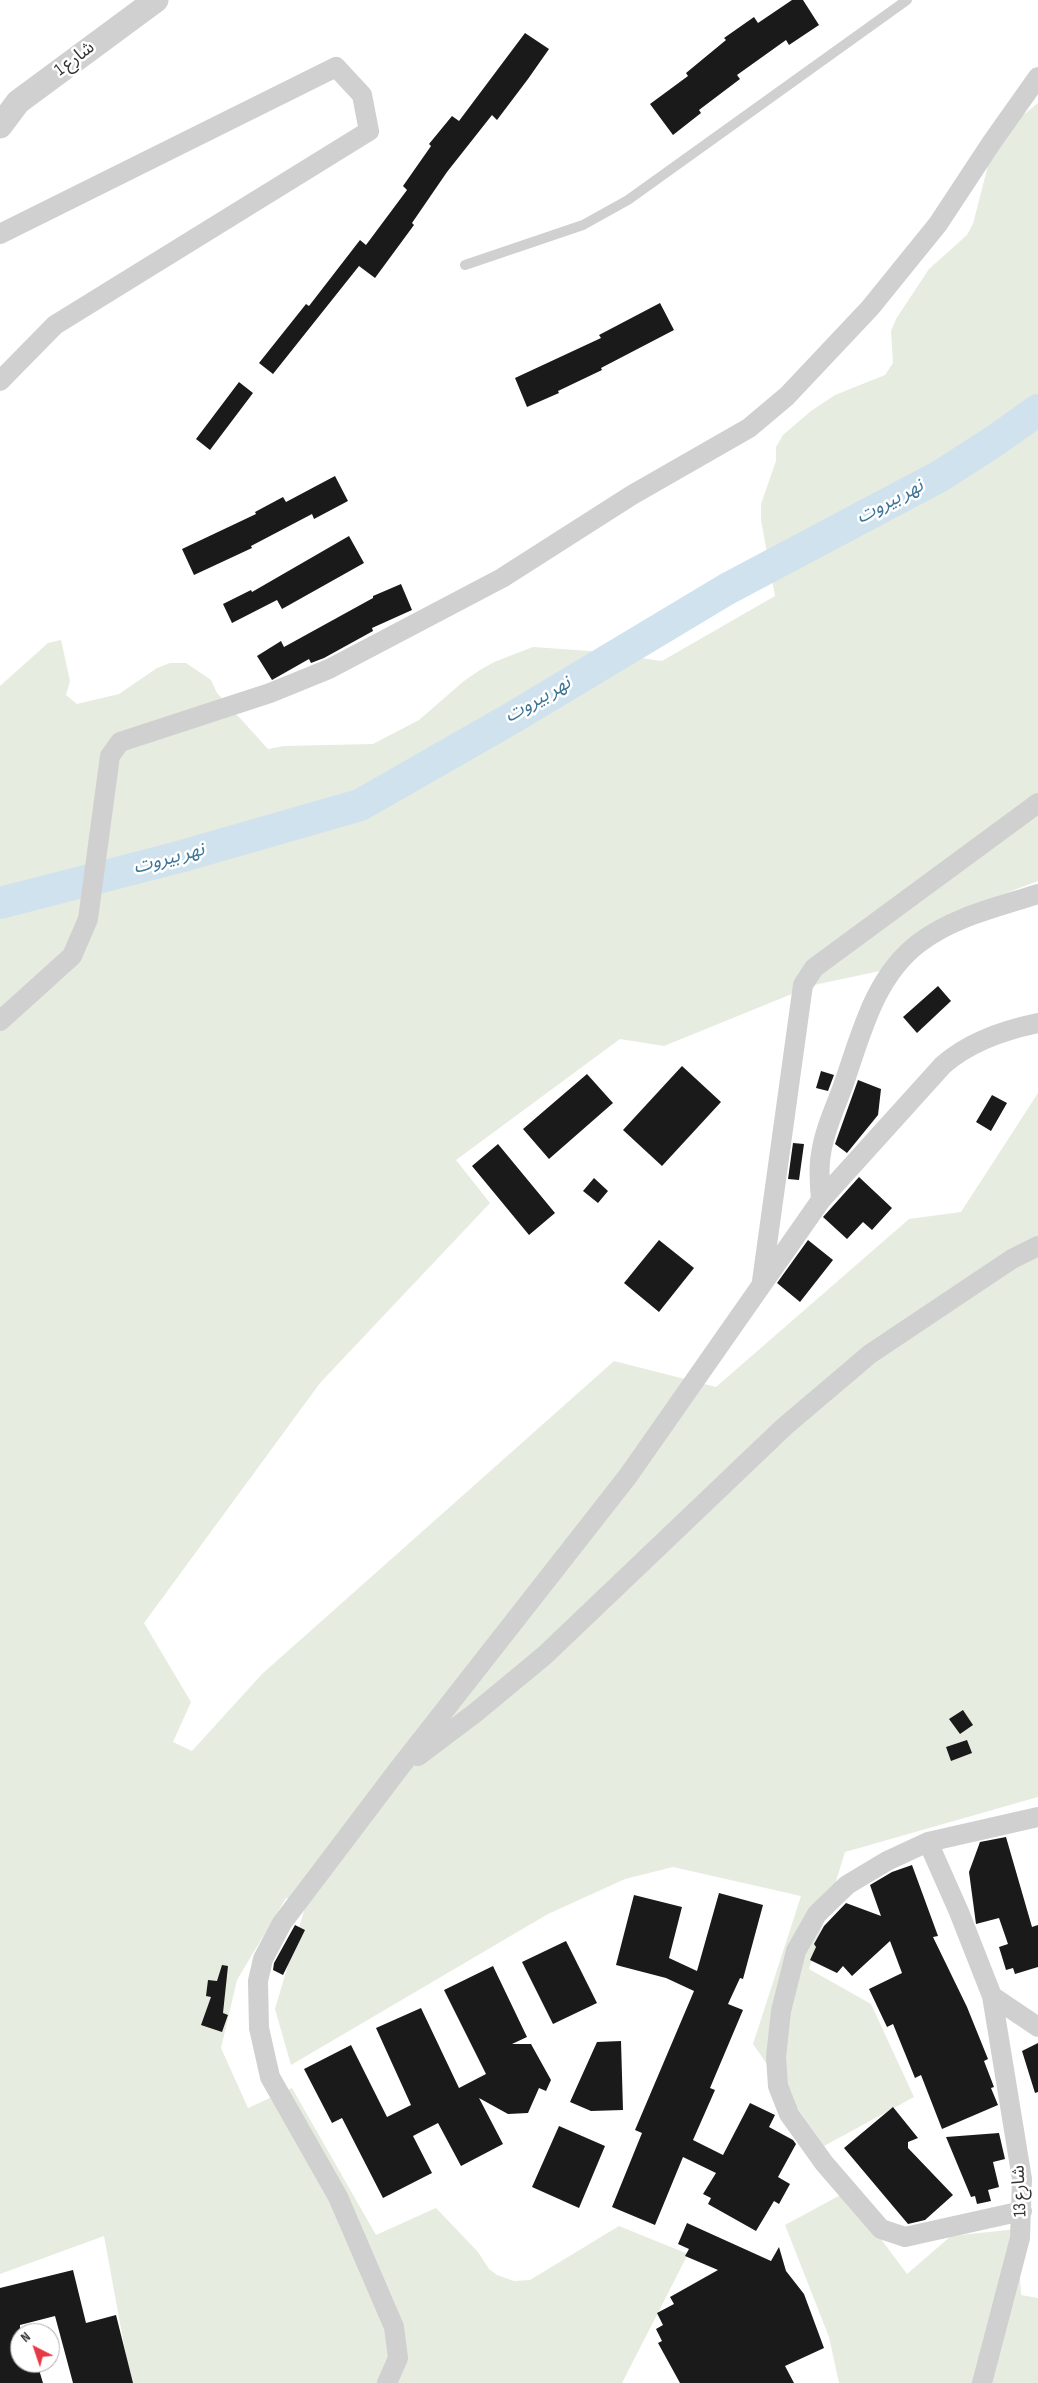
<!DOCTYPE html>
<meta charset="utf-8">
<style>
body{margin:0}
#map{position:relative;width:1038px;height:2383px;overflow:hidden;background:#fff;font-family:"Sofia Sans Condensed",sans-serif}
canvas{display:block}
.north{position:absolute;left:10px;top:2323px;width:50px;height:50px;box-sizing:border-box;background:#fff;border:1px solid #adadad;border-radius:50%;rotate:319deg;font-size:14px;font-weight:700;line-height:20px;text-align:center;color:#333}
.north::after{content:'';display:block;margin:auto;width:18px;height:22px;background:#e63946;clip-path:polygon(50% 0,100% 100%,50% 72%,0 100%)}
</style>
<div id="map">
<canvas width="1038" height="2383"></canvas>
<div class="north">N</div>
</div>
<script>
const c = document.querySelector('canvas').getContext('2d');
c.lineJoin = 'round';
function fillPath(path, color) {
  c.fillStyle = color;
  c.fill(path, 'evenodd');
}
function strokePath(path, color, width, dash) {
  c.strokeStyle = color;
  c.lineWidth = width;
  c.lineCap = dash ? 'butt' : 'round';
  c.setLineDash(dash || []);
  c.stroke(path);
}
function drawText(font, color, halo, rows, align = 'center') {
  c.font = font + ' "Sofia Sans Condensed","Noto Sans Arabic",sans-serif';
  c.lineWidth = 5;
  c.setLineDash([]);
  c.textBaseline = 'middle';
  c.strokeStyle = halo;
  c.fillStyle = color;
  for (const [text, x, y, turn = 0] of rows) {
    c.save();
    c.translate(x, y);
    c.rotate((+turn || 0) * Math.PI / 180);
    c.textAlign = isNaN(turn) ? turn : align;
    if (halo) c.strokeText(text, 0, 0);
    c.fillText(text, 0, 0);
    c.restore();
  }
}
const green = new Path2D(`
 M1038,103v778l-85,32 -50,53 -89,19 -150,61 -44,-7 -164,121 34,43 -170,180 -176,240 47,79 -18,40 19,9 70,-77 352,-313 102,26 193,-168 52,-7 77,-119v704l-193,55 -36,117 62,35 43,93 -90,49 -71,-102 48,-148 -128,-29 -48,12 -77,35 -257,151 -16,-56 31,-105 -20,-6 -49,82 -16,68 27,60 44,-20 84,147 60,-27 42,44 11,17 8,6 17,6 16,-1 89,-54 69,28 -66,129h-491l-27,-147 -104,38v-1588l48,-43 13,-3 9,41 -4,14 11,9 42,-10 38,-26 13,-5h16l25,17 6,13 51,56 16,-3 89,-2 46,-24 45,-39 16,-11 14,-8 39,-15 57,4 72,10 113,-65 -14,-76v-16l15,-43v-14l7,-12 28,-24 24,-16 50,-20 8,-12 -2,-32 5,-12 33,-50 38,-34 6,-11 22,-86z
 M846,2192l61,82 44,-38 66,-7 4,66 17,3v85h-199l-10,-46 -44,-112z`);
const river = new Path2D(`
 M0,903l179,-46 181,-52 152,-87 215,-129 213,-113 53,-34 45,-32`);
const building = new Path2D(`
 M792,0h11l16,25 -30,20 -3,-5 -49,35 3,4 -41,31 2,3 -28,22 -23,-31 38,-28 -2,-3 40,-33 -2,-2 30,-21 4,6z
 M525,33l24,16 -21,30 -31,41 -5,-5 -45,57 -35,51 2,2 -39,53 -16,-12 -86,108 -14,-11 47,-59 3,2 51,-66 6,5 41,-55 -4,-4 28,-40 -2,-2 23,-28 7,5z
 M660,303l14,27 -73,38 1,2 -44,21 1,2 -32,14 -12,-29 86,-40 -2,-3z
 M239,382l14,11 -43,57 -14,-11z
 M335,476l13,25 -34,18 -2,-5 -61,32 1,2 -58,27 -12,-26 74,-35 -1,-2 28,-15 3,5z
 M349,536l15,27 -82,46 -5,-9 -45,23 -9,-19 28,-14 1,2z
 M401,584l11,26 -40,18 1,3 -49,27 -13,5 -2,-4 -37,21 -15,-24 24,-15 3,6 89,-49v-2z
 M938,986l13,15 -34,32 -14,-16z
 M682,1066l39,36 -59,64 -39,-36z
 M821,1071l13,4 -6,16 -12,-3z
 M587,1074l26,29 -64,56 -26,-30z
 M858,1080l23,9 -3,26 -31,38 -12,-9z
 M992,1095l15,8 -16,28 -15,-9z
 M793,1143l11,1 -5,36 -11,-1z
 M498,1144l57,69 -26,22 -57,-69z
 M859,1177l33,31 -20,22 -9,-8 -16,17 -24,-22z
 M594,1178l14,13 -10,12 -15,-12z
 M659,1240l35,28 -35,44 -35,-29z
 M808,1240l25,20 -33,42 -23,-19z
 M963,1710l10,15 -13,9 -11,-15z
 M967,1740l5,13 -21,8 -5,-14z
 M1006,1837l26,90 6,-2v42l-23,7 -2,-6 -7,2 -7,-23 9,-3 -9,-26 -23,6 -7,-52 11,-30z
 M912,1865l26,71 -5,1 34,70 21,52 -4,2 10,26 -3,1 7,17 -56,24 -21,-54 -6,3 -22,-54 -6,3 -18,-38 33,-16 -12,-32 -38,35 -9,-10 -6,7 -27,-13 6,-13 -2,-3 10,-18 22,-23 35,13 -11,-31 22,-13z
 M719,1893l44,12 -20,74 -3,-1 -12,26 15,6 -33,78 5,2 -22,50 30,15 27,-52 25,12 -6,12 24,13 3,4 -18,33 12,7 -11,20 -5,-3 -18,30 -48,-27 3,-6 -8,-4 13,-21 -33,-16 -28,68 -43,-18 30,-74 -7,-3 59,-139 -28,-13 -50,-13 18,-70 48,12 -13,51 28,13z
 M295,1925l10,5 -22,45 -10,-5 1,-7z
 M566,1941l31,62 -44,21 -31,-62z
 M222,1965l6,1 -5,47 5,2 -6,17 -21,-7 10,-28 -5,-1 2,-16 9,1z
 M493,1966l34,71 -15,7h19l20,36 -5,11 -7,-3 -11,25 -20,1 -29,-16 24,46 -42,22 -23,-43 -25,13 19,37 -49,25 -41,-80 -10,5 -28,-54 47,-24 36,72 24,-12 -35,-77 45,-20 38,80 27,-14 -42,-84z
 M621,2041l2,69 -32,1 -21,-9 27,-60z
 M1038,2043v49l-3,1 -13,-42z
 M893,2107l25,31 -10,4v6l45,47 -28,25 -17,4 -64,-76z
 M559,2126l46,20 -26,62 -47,-21z
 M999,2133l6,26 -12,3 6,25 -11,3 3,11 -14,3 -2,-8 -4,1 -25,-60z
 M687,2223l84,38 8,-14 7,24 18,23 20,54 -39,18 9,17h-114l-22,-40 4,-2 -6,-12 7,-4 -6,-12 17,-9 -4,-7 48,-27 -33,-14 4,-7 -11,-5z
 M73,2270l13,53 30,-8 17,68h-60l-18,-67 -35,9v38h17l6,20h-43v-95z`);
const service = new Path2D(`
 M465,265l118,-40 45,-25 279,-200`);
const minor = new Path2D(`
 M0,234l336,-167 26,28 7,36 -314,194 -55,56
 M0,1021l72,-65 16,-37 22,-163 10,-14 150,-49 59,-24 173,-91 130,-83 117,-67 38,-32 83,-88 68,-84 54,-82 46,-65
 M821,1200c-1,-14 -3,-31 0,-46 3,-23 14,-46 22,-68 18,-51 31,-109 76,-143 34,-26 79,-36 119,-49
 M762,1281l41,-296 11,-17 224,-165
 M418,1756l57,-43 70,-58 239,-228 86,-73 142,-95 26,-13
 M928,1842l31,70 33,84 30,183 -2,59 -38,145
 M992,1996l46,31
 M1022,2211l-117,26 -24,-8 -57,-66 -35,-49 -11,-28 -2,-29 5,-46 15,-60 21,-37 30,-29 40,-24 41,-19 110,-25
 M387,2383l11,-25 -4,-31 -56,-130 -68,-120 -11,-49 -1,-47 5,-22 19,-36 115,-152 231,-295 193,-276 122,-135c26,-23 61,-35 95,-42`);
const tertiary = new Path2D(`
 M0,126l18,-24 138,-102`);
const streetNames = [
 ["شارع 1",75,59,-37],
 ["شارع 13",1020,2191,-92]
];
const waterNames = [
 ["نهر بيروت",890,502,-28],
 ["نهر بيروت",538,700,-30],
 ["نهر بيروت",169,859,-15]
];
fillPath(green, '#e6ecdf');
strokePath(river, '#cfe2ee', 32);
fillPath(building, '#1a1a1a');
strokePath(service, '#d0d0d0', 10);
strokePath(minor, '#d0d0d0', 20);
strokePath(tertiary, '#d0d0d0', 25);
drawText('18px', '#333', '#fff', streetNames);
drawText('italic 19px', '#3f7597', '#fff', waterNames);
</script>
